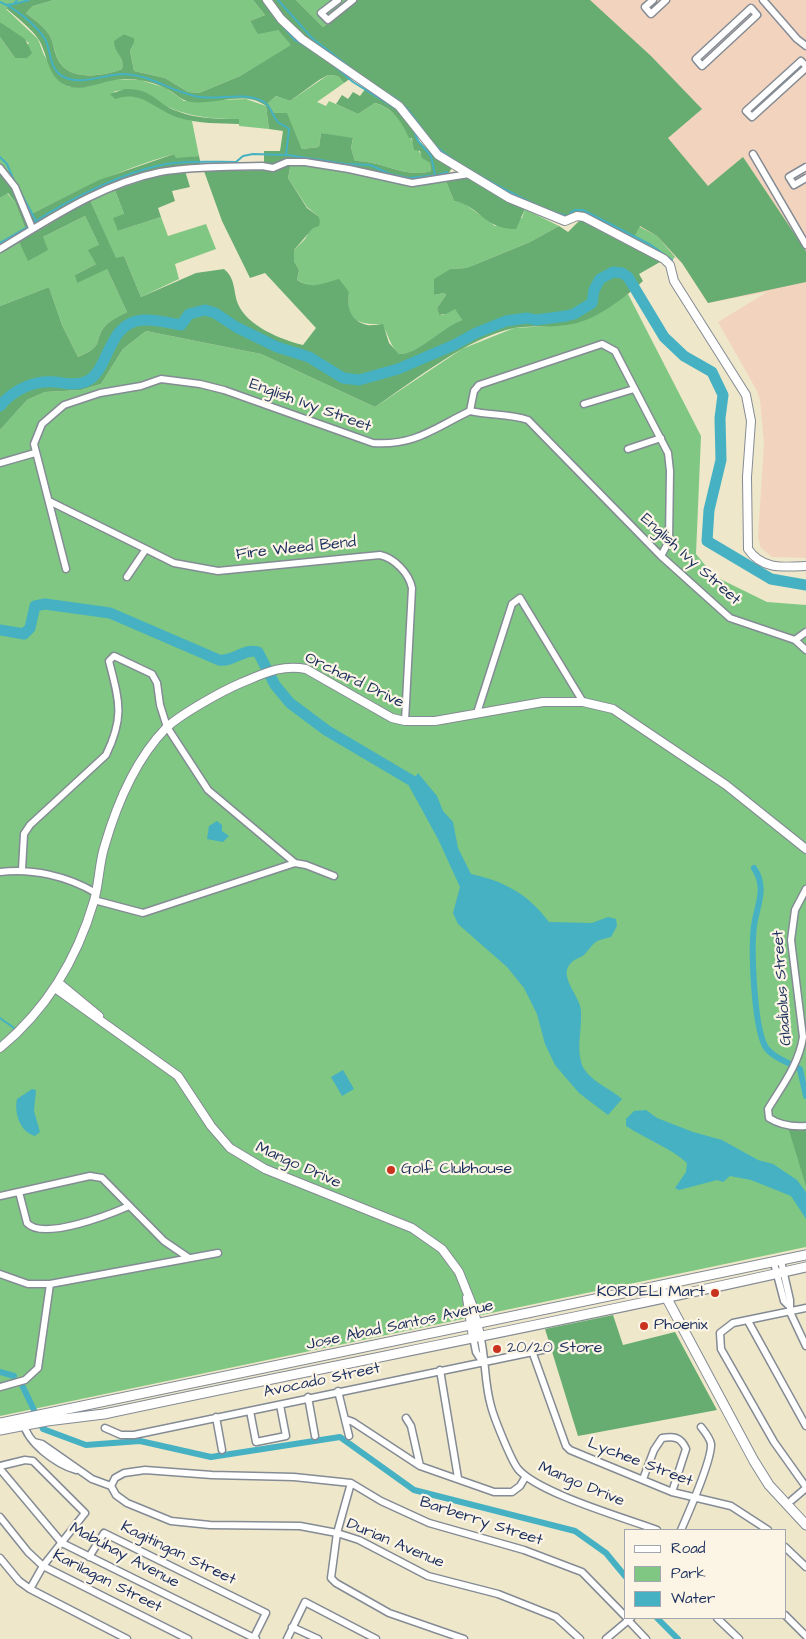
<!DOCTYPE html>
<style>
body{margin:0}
#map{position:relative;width:806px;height:1639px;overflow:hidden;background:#eee7ca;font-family:"Architects Daughter",sans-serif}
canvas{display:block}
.legend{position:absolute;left:624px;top:1529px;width:162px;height:90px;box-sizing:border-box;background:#fcf5e5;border:1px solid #a2a6af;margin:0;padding:6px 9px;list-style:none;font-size:15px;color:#1b2f5e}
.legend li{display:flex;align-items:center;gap:10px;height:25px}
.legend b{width:25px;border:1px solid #a2a6af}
</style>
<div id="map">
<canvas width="806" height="1639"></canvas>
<ul class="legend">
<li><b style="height:6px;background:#fff"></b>Road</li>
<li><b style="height:14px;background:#7fc783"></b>Park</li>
<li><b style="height:14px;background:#45b1c3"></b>Water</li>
</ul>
</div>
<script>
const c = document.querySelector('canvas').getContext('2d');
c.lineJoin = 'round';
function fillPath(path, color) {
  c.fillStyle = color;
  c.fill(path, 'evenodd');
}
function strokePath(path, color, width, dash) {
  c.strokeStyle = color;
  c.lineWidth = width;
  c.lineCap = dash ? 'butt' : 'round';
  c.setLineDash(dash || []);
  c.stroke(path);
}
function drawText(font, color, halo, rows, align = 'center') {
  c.font = font + ' "Architects Daughter",sans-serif';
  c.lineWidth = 4.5;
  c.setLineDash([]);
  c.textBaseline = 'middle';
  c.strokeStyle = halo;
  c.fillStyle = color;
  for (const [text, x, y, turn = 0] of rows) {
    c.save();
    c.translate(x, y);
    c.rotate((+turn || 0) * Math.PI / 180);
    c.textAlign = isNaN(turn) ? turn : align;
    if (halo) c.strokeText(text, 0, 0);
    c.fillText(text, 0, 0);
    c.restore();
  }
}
const built = new Path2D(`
 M296,0h510v558l-34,-1 -11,-9 -3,-11 6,-94 -4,-43 -3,-9 -39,-69 49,-30 -59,11 -26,-40 -10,-8z`);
const green = new Path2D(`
 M0,0h27l-14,4 -7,5 32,30 6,16 19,29 7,3h17l25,-8 28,1 26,8 18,13 62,-2 20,7 3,23 -30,-3v-7c-21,0 -41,-1 -61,-8 -27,-8 -34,-27 -65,-19 10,5 17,3 27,6 18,6 33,19 52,23l7,35 -24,3 -1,-5c-54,15 -96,37 -145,61l-29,-50v-128l15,21 14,-15 -29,-21z
 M54,0h199l12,15 -15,6 4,6 24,3 14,15 -52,31 -41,17 -11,-1 -23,-14 -31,-7 -4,-20 4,-8v-5l-10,-4 -10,8c2,10 10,16 8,27 -17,7 -50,12 -62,-6 -5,-8 -6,-17 -9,-25 -5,-11 -17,-18 -25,-25l7,-7z
 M296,0h62l-35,27z
 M328,75l10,1 6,7 -27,19 9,4 3,-5 29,13 17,-11c34,11 34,45 55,60l1,8c-26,8 -50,-11 -76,-10l-4,-13 2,-9 -32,-6 -2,14 -17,2 -15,-35 -13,-1 -6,-10 8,-7 14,5z
 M291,163h10l102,21 43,-3 8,20 11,3 30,22 27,-8 3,-9 34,17 -29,16 -51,21 -13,5 -16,1 -15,10 -1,16 10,-2 2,2 -9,13 2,7h4l12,-7 7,12c-20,7 -43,35 -63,34 -11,-10 -10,-23 -19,-30 -24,1 -35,-6 -31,-32l-13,-12c-14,7 -26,8 -39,0l2,-10 -5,-9v-11l11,-11 13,-23 -11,-9 -19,-29z
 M115,190l9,24 -6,17 43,-14 7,19 38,-12 10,25 -41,15 4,15 -38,18 -17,-41 -8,3 -26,-59z
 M7,193l8,9 10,26 -25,15v-45z
 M85,216l14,29 -3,19 -21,11 32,-6 20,43c-6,4 -16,8 -21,13 -14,15 1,20 -28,32l-16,-32 -13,-38 -49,19v-53l19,-11 10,18 7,-4 7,-19z
 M638,226l19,10 18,21 -4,4 -18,-13 -20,-9z
 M628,294l73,142 -5,118 18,22 53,26 39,3v642l-806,169v-986l27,-30 18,-8 36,-2 20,-6 22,-35 23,-18 115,23 114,53 87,-58 52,-21 54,-3 14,-4z`);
const forest = new Path2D(`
 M27,0h27l-21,6 -7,7c8,7 20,14 25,25 3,8 4,18 9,25 12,18 45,13 62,6 3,-12 -8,-16 -8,-28l10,-7 10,4v5l-4,8 4,20 31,7 23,14 11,1 41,-17 51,-31 -13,-15 -20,4 -8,-13 15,-6 -12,-15h13l85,78 -7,5 -6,-7 -10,-1 -9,5 -29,21 -14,-5 -8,7 6,10h13l15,36 17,-2 2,-14 32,5 -2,10 4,13c26,-1 50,18 76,10l-1,-8 -8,-5 -2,-7 -6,-1 -2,-12h-3c-7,-16 -16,-30 -34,-35l-17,11 -22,-10 6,-9 6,4 5,-7 7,4 6,-8 32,20 22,34 17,16 16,8 -6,10 -43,4 -92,-18 -48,3v-14h16l3,-20 -14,-2 -3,-23c-21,-16 -51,-1 -74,-4 -12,-1 -17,-10 -27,-14 -12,-6 -27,-9 -40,-9 -19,-1 -42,15 -60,6 -18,-9 -17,-30 -26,-45 -8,-12 -22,-22 -33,-32l7,-4z
 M269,0h27l27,27 35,-27h232l61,56 51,53 -34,29 40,48 35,-29 63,94v31l-98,21 -26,-40 -25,-27 -17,-10 -7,13 -52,-27 -8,1 -6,5 -53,-22 -74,-44 -21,-27 -129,-99z
 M0,22l25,17 7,14 -5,5h-12l-15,-21z
 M125,89c28,-1 31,15 52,22 20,8 41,8 62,8v5c-19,-1 -41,0 -59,-6 -24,-7 -38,-29 -65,-19l-5,-5z
 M174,154l2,4 23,-2 2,9c-61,2 -116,28 -168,60l-4,-10 70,-35z
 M291,163l-3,15 19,30 11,8 2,5 -1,5 -6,2 -19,22v11l5,9 -2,10c16,10 26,3 42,-1l10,13c-2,15 0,28 18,33 5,1 11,-1 16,-1l6,19 10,11c19,1 43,-27 63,-34l-7,-11 -9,5 -7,1 -2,-7 9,-13 -2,-2 -10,2v-16l16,-10 16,-1 13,-5 51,-21 29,-16 9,6 12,-12 80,42 -21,12 4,7c-20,18 -48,40 -75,44 -18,3 -37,0 -54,3 -47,10 -99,52 -139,79l-114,-53 -115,-23 -23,18 -22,35 -20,6 -36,2 -18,8 -27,30v-124l49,-19 13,38 16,32c29,-12 14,-17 28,-32 5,-5 14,-9 21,-13l-20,-43 -30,14 -2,-8 21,-11 -8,-14 11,-5 -14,-29 -42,21 5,13 -20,11 -9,-19 71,-42 26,58 8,-2 17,41 55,-24 28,-4c12,10 9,22 14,35 9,22 44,36 65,41l13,-17 -51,-55 -15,5 -28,-57 -18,-50 66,-1z
 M0,171l10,11 19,44 -4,2 -10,-26 -7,-9 -8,5z
 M185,171l5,16 -18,4 3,10 -17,7 3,9 -43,14 -5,-13 11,-4 -9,-24 38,-13z
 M467,177l43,26 15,6 -9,20c-34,0 -35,-23 -62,-28l-8,-20z
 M788,1127l18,1v58z
 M613,1315l10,30 52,-13 42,78 -139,26 -33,-107z`);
const water = new Path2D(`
 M418,773l19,23 6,15 10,11 5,26 13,26c33,7 57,20 78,48l43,1 16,-6 8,2 1,7 -6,11c-20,5 -14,4 -27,18 -4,3 -10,4 -13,8 -14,13 10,34 10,48 1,18 -5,37 1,54 7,16 28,23 40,34l-14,16 -29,-22 -24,-28 -10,-21 -8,-30 -13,-26 -17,-21 -49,-43 -5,-11 7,-26 -22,-48 -29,-53z
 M217,821l5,4v6l7,5 -6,6 -16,-3 2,-13z
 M343,1070l11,19 -12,7 -11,-19z
 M32,1089l4,1 -2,21 6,21 -5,4c-15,-4 -21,-23 -18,-37z
 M646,1110l11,8 36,14 29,8 36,20 15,4 24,16 9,12v27l-15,-23 -40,-16 -21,-4 -7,6 -6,-2 -38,10 -4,-2 11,-16 1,-9c-18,-16 -41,-24 -61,-37v-7l8,-8z`);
const stream = new Path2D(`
 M278,0l34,38 48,37
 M0,2c15,6 38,24 46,39 5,12 4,30 18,36 18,9 41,-3 60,-3 28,1 49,19 76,23 22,3 43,-6 64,5 7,4 8,13 13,19 3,4 8,4 12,8l-3,26
 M14,4l15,-4
 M7,5l7,-1 3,-4
 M282,25l13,15 17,10
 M332,64l21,18 45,28
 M386,93c24,11 32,34 49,52 18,19 106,66 132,71
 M413,129l5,12 13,15 4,19
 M0,157l7,7 8,19
 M20,191l16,30
 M570,213l4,-3h9l68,35 21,15
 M33,223c36,-24 97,-55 141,-60 20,-2 41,-1 62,-1l7,-6 10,-2 35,1 58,9 24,1 20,9 19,4 28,-3 10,-3
 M0,243l29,-17
 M0,1018l14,10`);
const canal = new Path2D(`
 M754,868c12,18 5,33 1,52 -5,24 -1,105 10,126 6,11 25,17 35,23l6,27
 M0,1372l14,4
 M23,1387l20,42 43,16 54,-4 71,16 129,-20 74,53 161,41 31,22 19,23
 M657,1618l21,21`);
const river = new Path2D(`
 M0,406c13,-16 34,-26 55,-24 10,1 20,4 30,0 25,-9 21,-60 58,-62 13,-1 25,3 38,5l8,-11 16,-4 10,3 21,14 41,20 32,10 34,21 16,2 39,-11 56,-24 22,-12 30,-12 21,-3 9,2 30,-4 8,-2 18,-11 2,-13 6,-11 13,-7 9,1 6,4 36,60 20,19 28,16 11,23 -3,23 1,42 -12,50 -2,31 64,38 35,6
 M0,630l24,4 6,-6 5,-22 10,-2 65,9 109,47c15,2 25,-12 39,-8l17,33 15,18 36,27 88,52 6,10`);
const minor = new Path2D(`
 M338,0l-17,13 7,7 25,-20
 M653,0l-8,7 6,7 15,-14
 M763,0l34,39 9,7
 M751,8l6,7 -55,51 -6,-7z
 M806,66l-5,-5 -55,50 6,6 54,-49
 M753,154l53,91
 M806,167l-17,10 5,8 12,-7
 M0,168l15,19 17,41
 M0,249c50,-30 101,-65 160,-77 33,-6 69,-5 102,-6l11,2 14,-6h18l44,7 63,14 57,-9
 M584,404l50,-15
 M470,411l4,-20 5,-6 123,-41 13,7 53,102 2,18 -1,70 -8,15
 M628,449l33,-11
 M0,463l35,-10
 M49,501l125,62 44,8 162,-16c14,3 29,18 32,33l-7,133
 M66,569l-32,-125 8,-20 22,-19 36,-12 41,-7 20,-7 39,5 24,6 149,53c42,3 61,-15 97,-32 22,5 37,2 58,9l133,136 69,62 65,22 11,10
 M127,577l19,-28
 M795,640l11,-8
 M477,713l35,-109 8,-6 63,104
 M22,869l2,-35 6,-9 76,-70c19,-39 13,-54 3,-94l5,-5 38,18 5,9 3,22 7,22 41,63 87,73
 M0,872c32,-4 67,4 96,21
 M806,889l-11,21 -4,30 12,97c-4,27 -21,49 -35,72l1,9c11,7 25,9 37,8
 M94,900l49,13 152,-50 11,2 28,11
 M19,1192l8,31c16,18 84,-9 102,-17
 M0,1196l90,-20 12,2 62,63 25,17
 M781,1261l9,39v12l16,34
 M774,1263l10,38 4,4
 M0,1274l28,10h22l168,-31
 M806,1308l-73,15 -13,10 1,16 53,93 32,45
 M748,1321l58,105
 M480,1335c6,23 4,47 11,71 3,12 20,54 27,63 20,24 107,49 139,61
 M473,1337l3,15 7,11
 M532,1351l34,95 4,4 102,42 59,14 37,24
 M440,1370l18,108
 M0,1387l25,-7 13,-12 12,-84
 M338,1391l11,45
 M308,1397l7,39
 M250,1411l6,31 30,-6 -6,-31
 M216,1417l6,33
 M406,1418l5,8 9,40
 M345,1419l8,3 67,44 74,26h18l8,-6 6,-10
 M23,1422c4,21 33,42 53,48
 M105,1428l16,7h13l413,-86
 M34,1442l8,2 50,35 19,7 5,9 11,8 44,18 39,4 90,1 37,7 22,7 69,36 70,18 58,23 24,22
 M0,1466l25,-6 8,1 52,52 -42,53 -13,23
 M0,1469l62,74 194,96
 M643,1479l11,-29 8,-12c12,-2 19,-1 24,11l-14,43
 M351,1483l-14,50 -6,45 5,5 53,30 75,26
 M111,1486l4,-8 9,-5 21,-3 67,5 82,2 57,6 30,18 48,22 95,27 58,22 43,44
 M792,1500l14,-12
 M0,1517l28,35 15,14 145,73
 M681,1530c7,-16 31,-70 30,-86 -1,-6 -6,-12 -10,-17
 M785,1547l21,20
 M89,1557l15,-24 162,80 -13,26
 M0,1558l19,23 11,8 97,50
 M785,1615l21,21
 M717,1618l22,21
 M627,1619l19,20
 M292,1627l26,12
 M287,1639l18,-37 71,37
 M606,1639l25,-21`);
const tertiary = new Path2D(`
 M267,0l14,19 21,20 97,67 39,49 71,43 56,23 12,-5 7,1 80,42 6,6 4,16 72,114 5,26 -4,56 1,72c14,21 36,18 58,17
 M59,983l40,33
 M55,988l123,88 33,50 19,22 35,21 147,59 30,21 17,23 14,35 7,28
 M0,1048c46,-38 77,-89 94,-147 5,-17 5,-36 10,-53 12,-42 31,-88 62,-120 15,-14 56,-37 75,-45 22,-9 40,-19 65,-14l86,49 13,3h30l108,-19h40l30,7 113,76 80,64
 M467,1298l6,39`);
const secondary = new Path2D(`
 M664,1293l90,168 15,24 37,40
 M0,1423l806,-168
 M0,1430l47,-9 57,-7c234,-50 469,-94 702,-147`);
const markers = [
 [391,1170,5,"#c8321e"],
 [715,1293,5,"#c8321e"],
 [644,1326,5,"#c8321e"],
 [497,1349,5,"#c8321e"]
];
const streetNames = [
 ["English Ivy Street",310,406,20],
 ["Fire Weed Bend",296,549,-6],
 ["English Ivy Street",690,560,42],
 ["Orchard Drive",354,681,26],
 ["Gladiolus Street",783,988,-94],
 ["Mango Drive",298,1166,24],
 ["Jose Abad Santos Avenue",400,1326,-12],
 ["Avocado Street",322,1381,-12],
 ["Lychee Street",640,1463,21],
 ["Mango Drive",581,1485,23],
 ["Barberry Street",481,1522,18],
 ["Durian Avenue",395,1544,23],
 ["Kagitingan Street",178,1554,26],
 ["Mabuhay Avenue",124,1556,28],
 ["Karilagan Street",107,1582,27]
];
const poiNames = [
 ["Golf Clubhouse",401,1170],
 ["KORDELI Mart",705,1293,"right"],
 ["Phoenix",654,1326],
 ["20/20 Store",507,1349]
];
fillPath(built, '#f2d4be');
fillPath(green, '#7fc783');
fillPath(forest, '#67ac71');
fillPath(water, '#45b1c3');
strokePath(stream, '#45b1c3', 2);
strokePath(canal, '#45b1c3', 6);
strokePath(river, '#45b1c3', 11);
strokePath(minor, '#848b94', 9);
strokePath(tertiary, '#848b94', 10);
strokePath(secondary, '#848b94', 11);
strokePath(minor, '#fff', 6);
strokePath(tertiary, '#fff', 8);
strokePath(secondary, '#fff', 9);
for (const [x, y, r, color] of markers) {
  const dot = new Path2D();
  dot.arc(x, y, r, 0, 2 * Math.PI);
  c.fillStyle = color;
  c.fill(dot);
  strokePath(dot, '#fcf5e5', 2);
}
drawText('16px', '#1b2f5e', '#fcf5e5', streetNames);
drawText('16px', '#1b2f5e', '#fcf5e5', poiNames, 'left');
</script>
